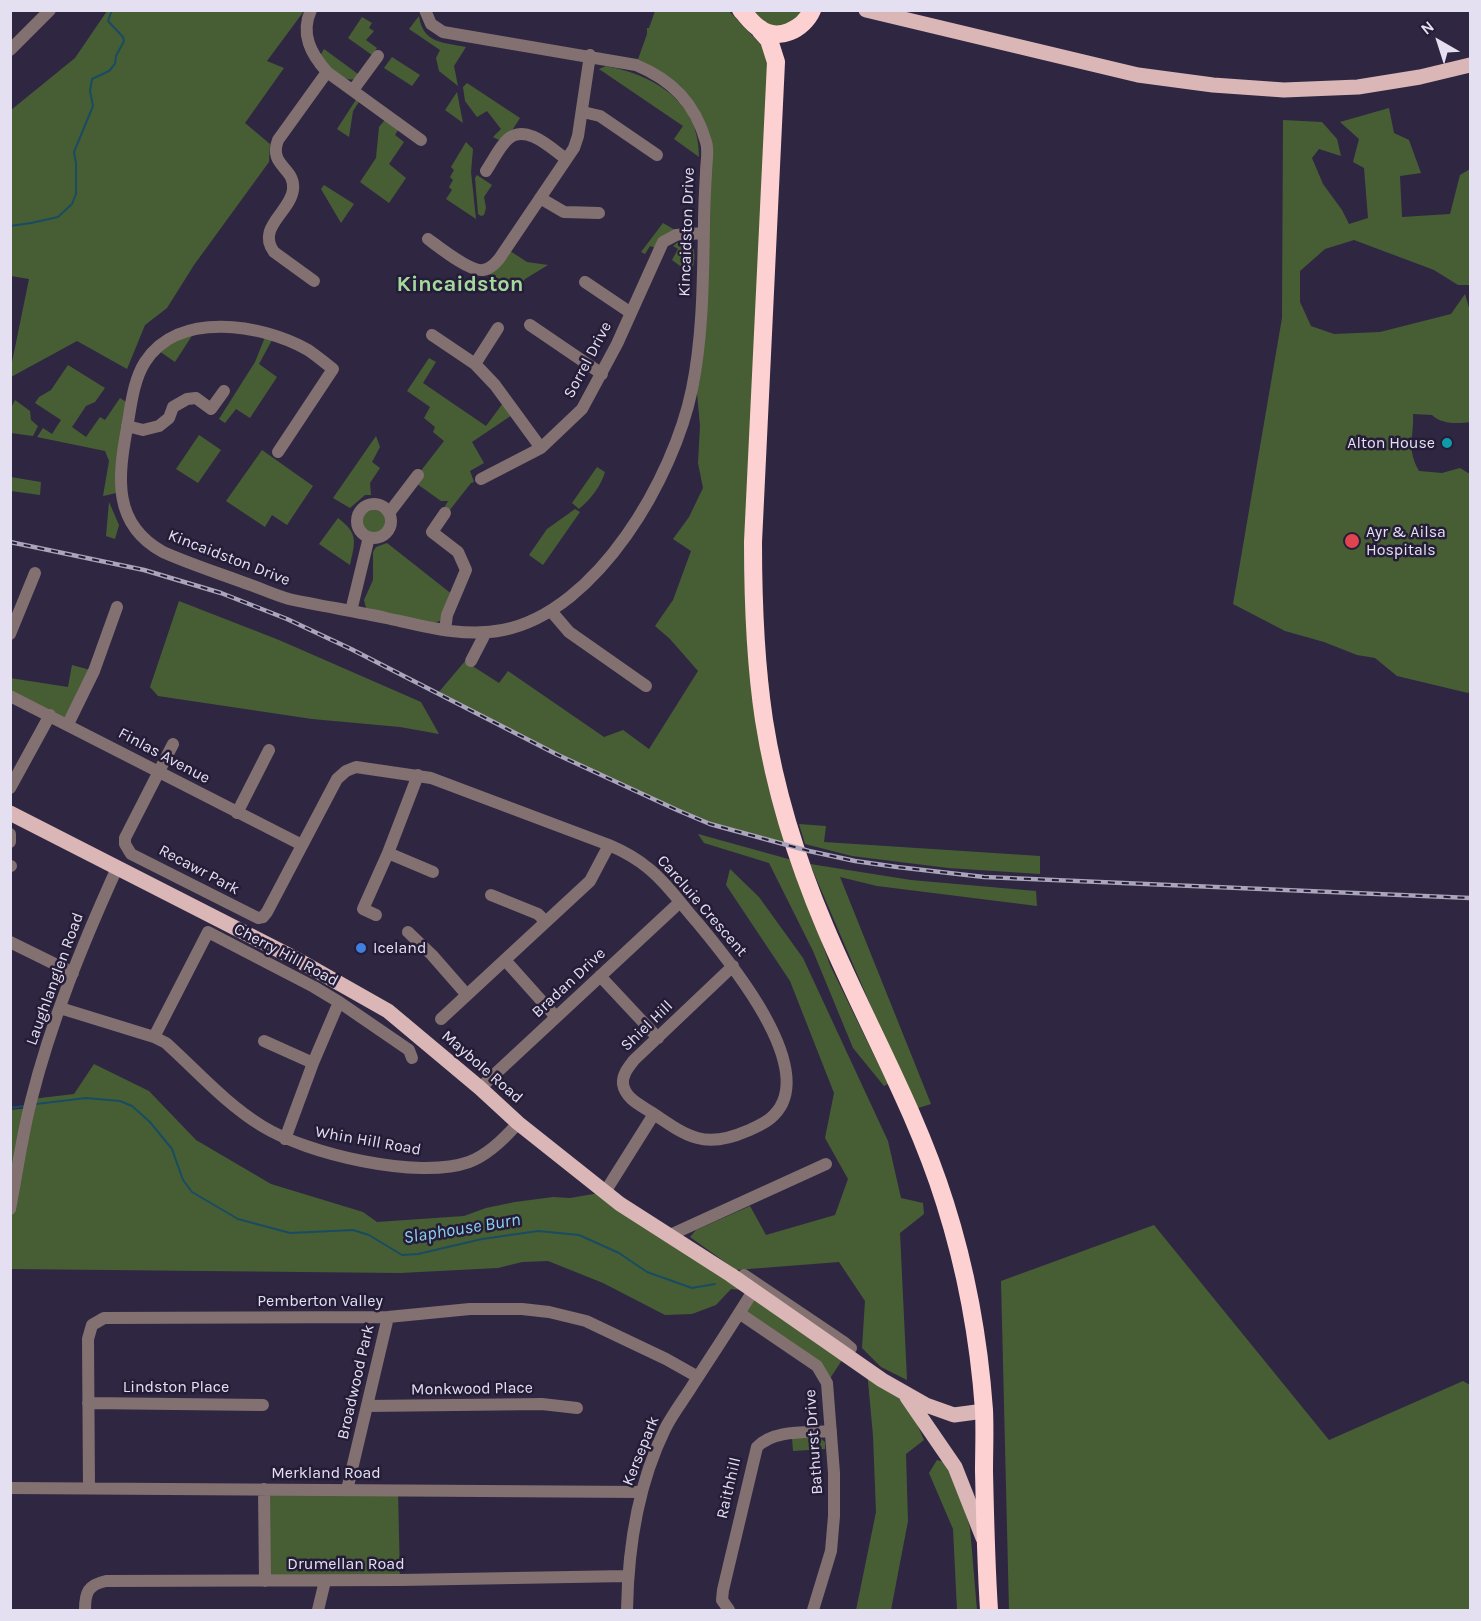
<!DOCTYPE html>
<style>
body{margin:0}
#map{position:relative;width:1481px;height:1621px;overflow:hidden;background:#2f2742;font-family:Karla,sans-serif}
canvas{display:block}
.frame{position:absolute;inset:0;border:12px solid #e4e0f2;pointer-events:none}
.north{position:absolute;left:1409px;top:12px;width:60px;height:60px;-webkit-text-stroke:4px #251d37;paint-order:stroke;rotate:321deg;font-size:16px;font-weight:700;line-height:24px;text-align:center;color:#e4e0f2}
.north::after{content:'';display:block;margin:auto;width:21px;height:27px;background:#e4e0f2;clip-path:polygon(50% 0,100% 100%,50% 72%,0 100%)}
</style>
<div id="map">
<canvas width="1481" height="1621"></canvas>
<div class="frame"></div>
<div class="north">N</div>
</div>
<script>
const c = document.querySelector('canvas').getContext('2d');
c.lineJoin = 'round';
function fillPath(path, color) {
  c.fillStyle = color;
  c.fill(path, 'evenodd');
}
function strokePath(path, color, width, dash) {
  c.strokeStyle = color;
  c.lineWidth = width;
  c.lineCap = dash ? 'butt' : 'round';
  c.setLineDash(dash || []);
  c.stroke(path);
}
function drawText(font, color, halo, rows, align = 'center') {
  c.font = font + ' Karla,sans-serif';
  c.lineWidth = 5;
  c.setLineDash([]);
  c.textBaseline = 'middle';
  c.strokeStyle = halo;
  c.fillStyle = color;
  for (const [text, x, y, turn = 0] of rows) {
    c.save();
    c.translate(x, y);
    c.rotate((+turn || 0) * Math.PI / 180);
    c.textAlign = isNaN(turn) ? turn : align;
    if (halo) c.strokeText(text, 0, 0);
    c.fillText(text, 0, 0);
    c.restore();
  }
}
const green = new Path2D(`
 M107,11h197l-37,50 17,7 -39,55 25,21 -1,18 -75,103 -27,43 -22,17 -18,44 -50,-28 -66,36v-10l18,-88 -18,-3v-166l64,-52z
 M655,11h74l36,38 7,-2 -19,495 33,303 -78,-22 -31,-13 -46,-20 -193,-97 28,-33 5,1 3,6 25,16 9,-12 96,66 19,-7 26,19 49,-78 -28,-32 -15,-13 18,-26 18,-49 -18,-12 16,-22 14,-29 -5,-25 2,-37 -5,-56 12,-226 -15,-34 -56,-45 11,-31v-6h2z
 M749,11h57l-11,12 -26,5z
 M419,16c4,28 24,26 47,31l-12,19 4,20 -19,-15 -3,-13 4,-8 -31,-21z
 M362,17l10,6 -3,5 5,3 -8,9 11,8 -5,7 -24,-17z
 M324,49l34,25 -3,5c-14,3 -27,-12 -35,-23z
 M392,57l28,18 -8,11 -28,-18z
 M606,66c48,9 94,36 93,91l-25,-18 9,-13 -84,-57z
 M467,83l53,35 -7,11 -14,11 -6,-3 8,-8 -14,-18 -10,6 -12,-16 -2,-14z
 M457,92l6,31 -18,-13z
 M359,95l3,2 -9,14 -4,26 -12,-8z
 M1389,108l5,25 15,7 12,33 -21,3 2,41 48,-3 10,-39 10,-6v116h-12l-24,-15 -80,-30 -29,9 -25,22v31l11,24 23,8 46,-2 71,-18 14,-20 5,17v111c-11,2 -30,2 -38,-7l-19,-1c1,25 -7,33 6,57l23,2 18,-5 10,6v216l-2,3 -71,-17 -22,-18 -18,-3 -33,-13 -39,-11 -52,-27 49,-286 1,-198 39,2 15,17 4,17 -22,-7 -7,9 11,26 19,26 7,14 19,-6 -4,-50 -11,-6 6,-23 -19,-17z
 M388,116l13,9 -6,10 9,7 -15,22 17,14 -17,25 -29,-21 16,-24 3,-31z
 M466,142l7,7 -2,23 5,47 -30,-20 6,-9 -3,-3 4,-7 -3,-3 4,-7 -3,-3z
 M477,175l15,10 -8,12 2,11 -2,7 -3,1 -3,-2 -3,-36z
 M324,185l30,19 -13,19 -20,-34z
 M663,223l12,7c-10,3 -15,9 -19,18l-6,-2 -5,8 -4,-2z
 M685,241l6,2c6,10 3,20 0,31l-19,-14 6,-11 -5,-3 5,-4z
 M507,249l20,13 21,3 -23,14 -9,13 -34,-22z
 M195,331l-20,31 -16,-11z
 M265,337l7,3 -13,24 18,13 -27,41 -14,-9 -11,14 -6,-4 36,-57z
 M429,358l7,4 -13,21 63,43 20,-27 9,14 -43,29 12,21 -14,8 4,11 -3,1 -22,28 -5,-3 4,-7h-7l-28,-20 31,-40 -11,-9 2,-5 -11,-9 6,-11 -23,-16z
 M68,365l37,23 -10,14 -9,4 -14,21 14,10 14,-20 5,3 15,-22 11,7 -10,87 -18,4 6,-35 -4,-10 -68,-14 6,-9 9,6 9,-14 -26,-17 4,-6 12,-7z
 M15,400l15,11 1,9 7,6 -5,10 -22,-3v-25z
 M199,435l22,15 -23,33 -22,-14z
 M376,436l4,11 -8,15 8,6 -10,15 1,12h-6l-15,13 -17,-10z
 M262,450l51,36 -26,39 -15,-10 -7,12 -39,-26z
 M597,467l8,5c-4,14 -14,27 -26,37l-7,-6z
 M11,477l30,5 -1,13 -29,-4z
 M109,502l10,23 -4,14 -9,-3z
 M575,509l5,3 -37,53 -14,-10 18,-26z
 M362 522a12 12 0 1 1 24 0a12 12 0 1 1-24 0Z
 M338,518c21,16 17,24 12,47l-31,-21z
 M387,543l66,52 -11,25 -10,4 -66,-16 -2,-8 9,-20v-28l3,-5z
 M179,601l100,39 142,62 18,32 -39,-7 -88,-8 -154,-23 -8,-9z
 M72,665l22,6 -26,53 -57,-28 -1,-18 58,9z
 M799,824l27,2 -2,16 216,14v18l-92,-6 -96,-12 -47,-12z
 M698,834l94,26 38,105 58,119 -4,2 -31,-38 -40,-97 -44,-88 -65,-20z
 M810,864l101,16 125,11 1,15 -160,-20 -37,-9 91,227 -16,5z
 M730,869l29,28 44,61 85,183 13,57 22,5 1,11 -24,19 7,147 -26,-13 -19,-19 3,-47 -26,-39 -103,8 -46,-33 6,-7 54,-24 16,29 69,-20 13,-36 -23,-41 9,-45 -44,-112 -64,-96z
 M94,1064l55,27 47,49 75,44 92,28 14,10 87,-6 22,-8 29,-6 38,-5 17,1 35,-6c80,55 161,107 241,162l-19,29 -10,-17 -78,-53 14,-22 -22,-2 -15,16 -24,9 -27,1 -62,-32 -55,-22 -26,1 -24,6 -98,5 -389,-4v-60l21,-110 42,-5z
 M28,1108l-17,94v-92z
 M1154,1225l175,215 134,-59 7,4v225h-461l-8,-329z
 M867,1370l36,22 21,48 -18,14 2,67 -17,89h-35l20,-98 -3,-76z
 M819,1437l6,5v7l-32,2 -1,-13z
 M937,1460l7,2 16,32 10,34 7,82h-20l-4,-81 -24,-56z
 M264,1489l134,1 2,90 -135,1z`);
const stream = new Path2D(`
 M10,226l21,-3 27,-6 14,-13 4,-10v-31l-2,-11 19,-46 -3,-15 2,-12 17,-8 6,-7 1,-8 8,-15 -1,-4 -15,-16 4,-11
 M36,1104l50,-6 34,3 12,5 18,16 22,27 11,31 9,12 46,27 52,14 63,-3 16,5 33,20 16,-1 64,-15 56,-8 41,4 40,18 28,19 45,16 23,-4
 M10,1108l15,-2`);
const minor = new Path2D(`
 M311,10c-11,24 0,44 16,62l94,68
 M10,50l40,-40
 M353,90l25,-34
 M583,112l17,4 57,39
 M486,171c7,-10 13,-24 22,-32 18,-16 44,10 58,20
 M540,198l24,14 35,1
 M428,239c11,8 42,33 55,31 7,-1 12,-6 16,-11l75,-111 4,-12 12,-81
 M314,281l-40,-29c-18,-24 16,-40 19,-62 3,-23 -25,-23 -15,-50l49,-68
 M585,282l46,31
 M530,325l72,49
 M432,335l43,29 20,21 46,63
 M475,364l23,-36
 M127,426l16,4 16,-4 10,-8 4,-11 14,-8 9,-1 15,11 13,-18
 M278,452l55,-83c-8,-6 -16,-13 -25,-19 -46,-26 -130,-40 -163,12 -12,19 -14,44 -18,66 -9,49 -15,96 36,124 27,12 55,21 82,31 15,5 30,12 44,16 32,7 65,12 97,19 37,8 78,20 117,12 95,-19 171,-153 189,-241 11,-53 11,-111 12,-165 0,-17 1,-34 2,-51 0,-10 3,-22 0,-31 -11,-39 -34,-62 -70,-77l-193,-33 -12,-8 -6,-14
 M481,479l60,-31 41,-39 35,-65 46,-102 13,-7 28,-2
 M357 521a17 17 0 1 1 34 0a17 17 0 1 1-34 0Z
 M389,513l29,-38
 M351,611l18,-74
 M551,611l18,21 77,54
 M445,630l2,-15 19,-45 -8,-18 -26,-20 13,-19
 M10,634l25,-61
 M471,661l15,-29
 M10,696l292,149
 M68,724l26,-53 23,-64
 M173,744l-48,94v6l6,10 127,64 5,-1 4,-5 70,-133 9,-8 10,-4 75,11 178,67c14,6 27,13 39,23 19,15 33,36 49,54 30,36 123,147 77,193 -7,8 -18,12 -27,16 -43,19 -61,5 -96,-19 -11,-7 -26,-14 -28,-28 -1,-10 6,-17 11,-24l99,-94
 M10,788l40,-73
 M237,813l32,-63
 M10,834v8
 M388,853l45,19
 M10,866h1
 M491,895l47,19 8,8
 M376,915l-13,-6 25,-56 30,-78
 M408,932l24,23 35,40
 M10,942l63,31
 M505,960l51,57
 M600,976l58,62
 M60,1008l94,29 12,6c31,28 60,61 96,83 45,28 156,54 207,36 19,-7 36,-24 49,-39
 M441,1019l149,-138 19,-36
 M154,1037l54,-105 106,55 25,15 70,48 3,8
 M264,1041l49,22
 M480,1088l200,-186
 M285,1139l28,-76 26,-61
 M605,1192l49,-78
 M10,1209c7,-36 12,-73 21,-108 20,-80 52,-158 86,-233
 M668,1236l158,-72
 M740,1281l4,-6 101,68 6,5 -5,6
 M739,1313l78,53 10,17 7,90v43l-3,35 -18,59
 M88,1403l175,2
 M367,1406l175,-2 35,4
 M10,1488l631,4
 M89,1488l-1,-149 4,-14 12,-7 284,-1 82,-8h52l27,3 37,9 80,38 32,18
 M264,1489l1,92
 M347,1490l41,-173
 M85,1610c0,-18 3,-25 21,-29l294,-1 227,-4
 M318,1610l7,-29
 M627,1610c1,-62 10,-124 38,-181 8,-16 20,-31 29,-46 20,-31 40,-61 59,-92
 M729,1610l-7,-10 1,-10 34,-143c17,-18 50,-14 74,-16`);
const major = new Path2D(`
 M866,10l272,65 75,10 71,5 74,-3 62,-10 50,-12
 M10,813l288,147 90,51 92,77 38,35 102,81 111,71 151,105 44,25 28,10 30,-4
 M907,1397l48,70 28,71`);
const highway = new Path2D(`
 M741,10c6,6 11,14 18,18 18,15 45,1 53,-18
 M760,30l9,10 7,22 -23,480c0,59 2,119 11,178 11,70 33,141 61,207 39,93 90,180 120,276 21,66 34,138 39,207 1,21 0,41 0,61 1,47 2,93 5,139`);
const rail = new Path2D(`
 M10,542l134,28 77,23 66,26 64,30 207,106 119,55 33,14 99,27 46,10 42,6 87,10 486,21`);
const markers = [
 [1447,443,6,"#0f9aa8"],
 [1352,541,8,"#e0444e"],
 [361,948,6,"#3f7fe0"]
];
const streetNames = [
 ["Kincaidston Drive",687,232,-88],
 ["Sorrel Drive",588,360,-62],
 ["Kincaidston Drive",229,558,21],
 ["Finlas Avenue",164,756,28],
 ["Recawr Park",199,870,28],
 ["Carcluie Crescent",702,906,49],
 ["Cherry Hill Road",286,955,28],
 ["Laughlanglen Road",55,979,-70],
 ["Bradan Drive",569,983,-43],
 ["Shiel Hill",647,1026,-44],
 ["Maybole Road",482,1067,41],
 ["Whin Hill Road",368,1141,10],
 ["Pemberton Valley",320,1301],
 ["Broadwood Park",356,1382,-77],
 ["Lindston Place",176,1387],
 ["Monkwood Place",472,1389,-1],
 ["Bathurst Drive",814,1442,-94],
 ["Kersepark",641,1451,-68],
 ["Merkland Road",326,1473],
 ["Raithhill",729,1488,-77],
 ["Drumellan Road",346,1564]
];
const poiNames = [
 ["Alton House",1435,443,"right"],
 ["Ayr & Ailsa",1366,532],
 ["Hospitals",1366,550],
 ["Iceland",373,948]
];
const waterNames = [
 ["Slaphouse Burn",462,1229,-9]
];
const districtNames = [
 ["Kincaidston",460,285]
];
fillPath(green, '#475e34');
strokePath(stream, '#194c63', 2);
strokePath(minor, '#837171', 12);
strokePath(major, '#dab6b6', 15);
strokePath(highway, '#fdd1d1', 18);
strokePath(rail, '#aaa5ba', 4.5);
strokePath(rail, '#251d37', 2, [7]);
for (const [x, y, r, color] of markers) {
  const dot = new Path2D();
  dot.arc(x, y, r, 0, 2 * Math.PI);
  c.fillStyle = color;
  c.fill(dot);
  strokePath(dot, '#251d37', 2);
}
drawText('16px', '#e4e0f2', '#251d37', streetNames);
drawText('16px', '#e4e0f2', '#251d37', poiNames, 'left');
drawText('italic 18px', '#8dd1f3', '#251d37', waterNames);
drawText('bold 22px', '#a4d99d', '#251d37', districtNames);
</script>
